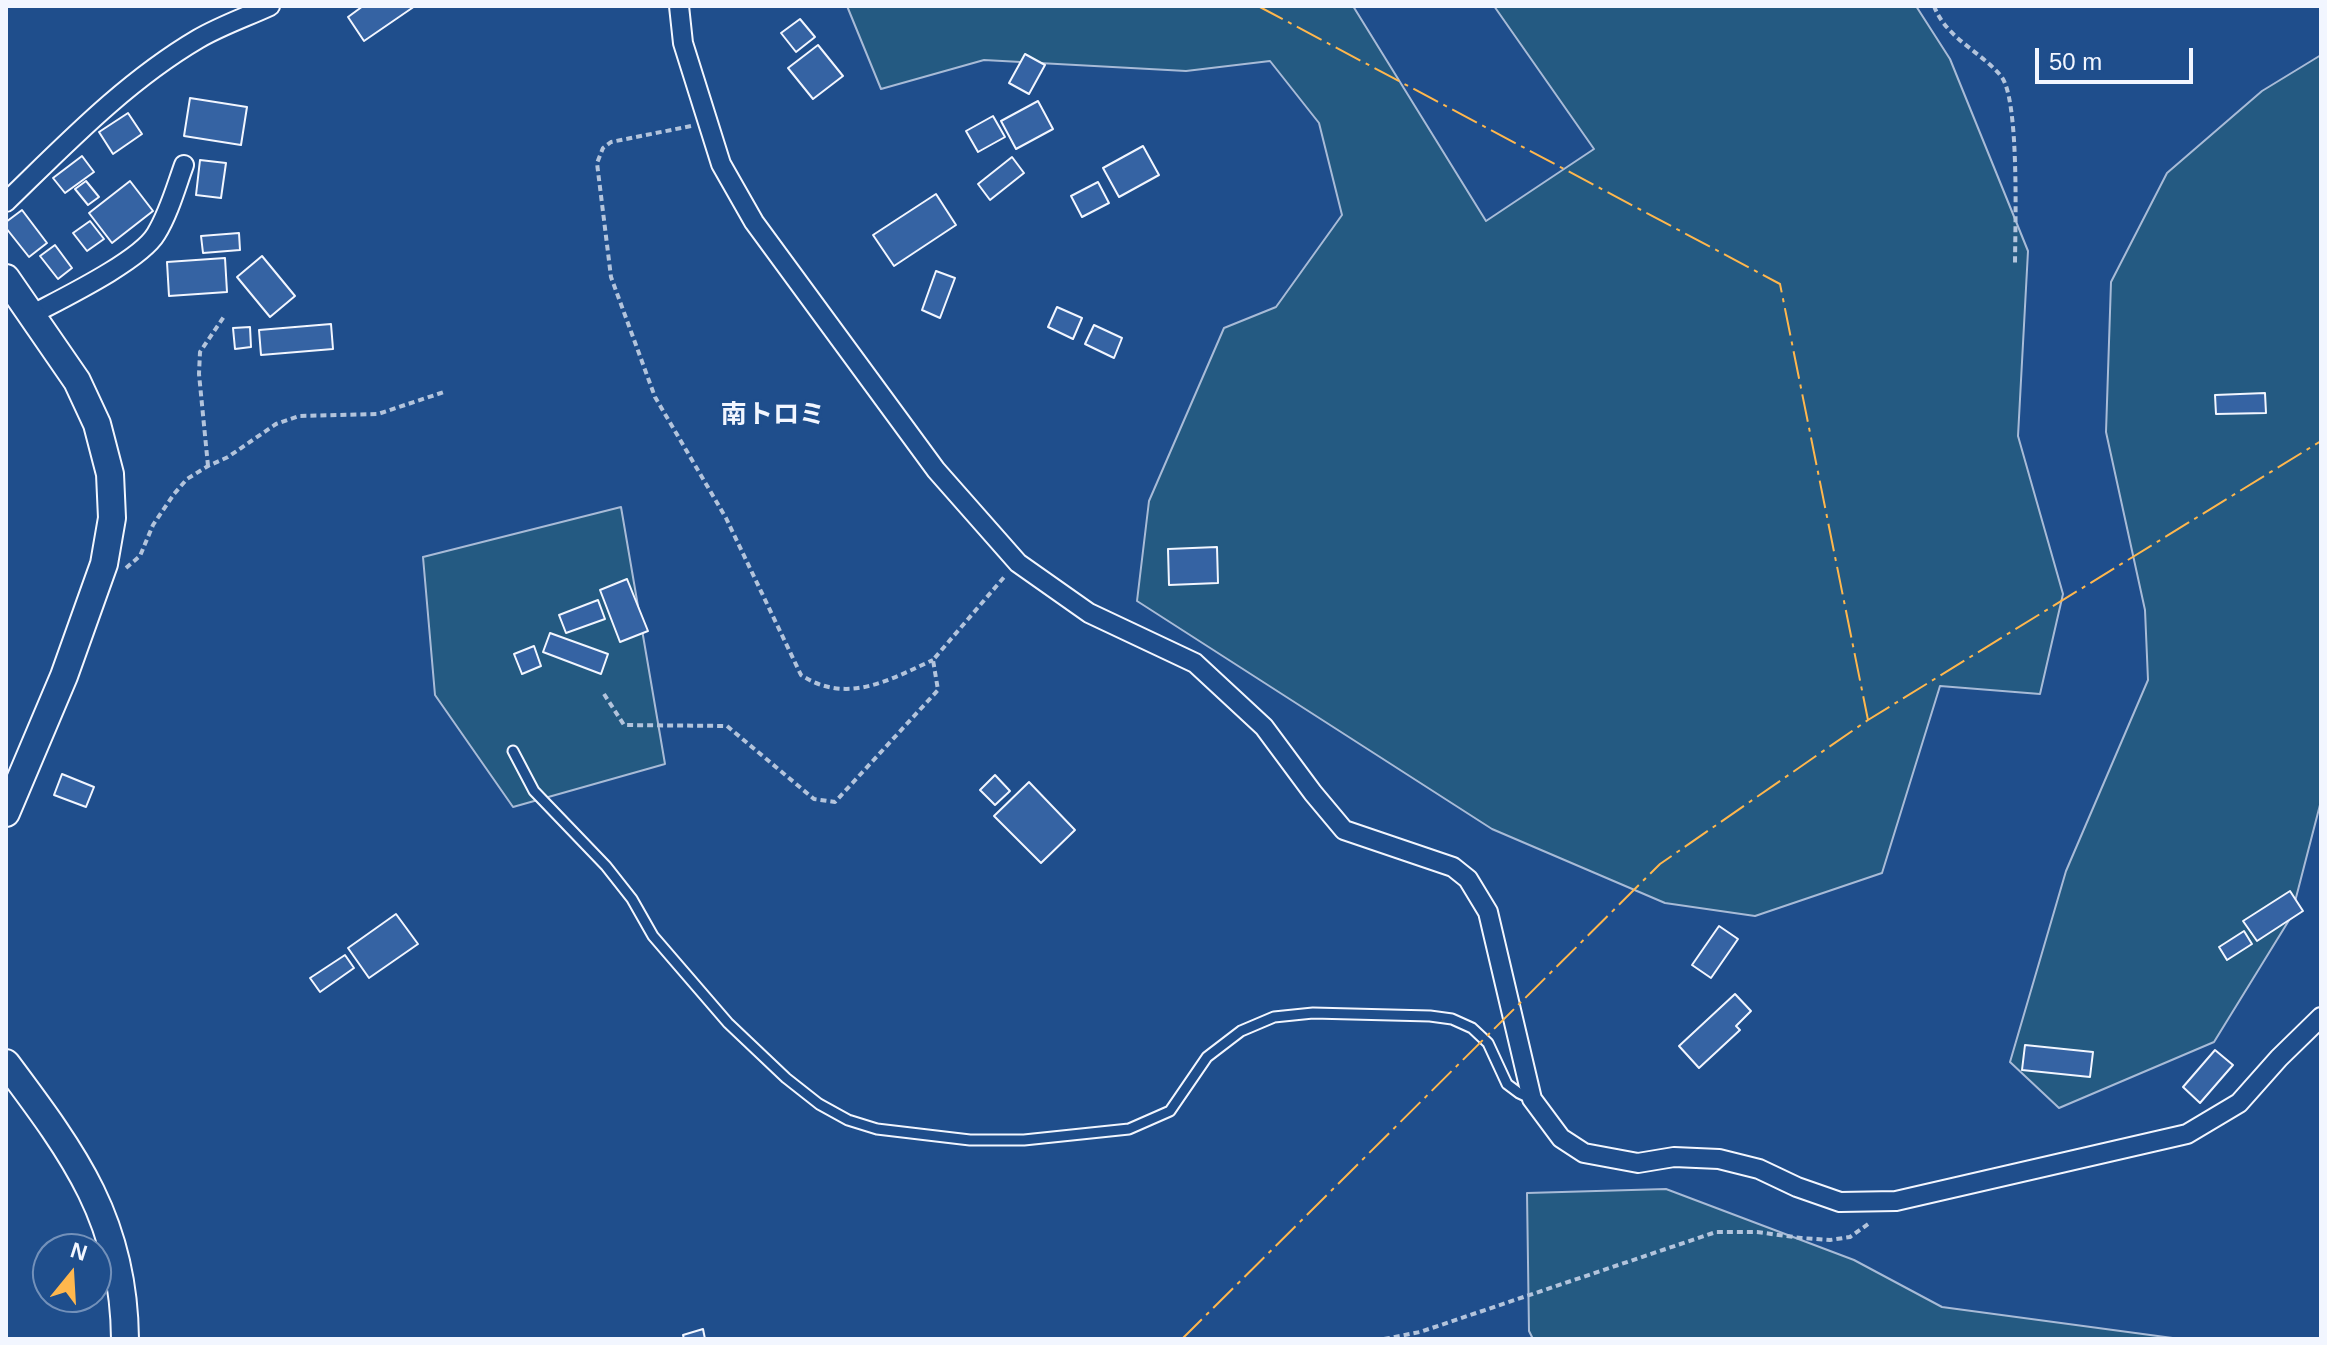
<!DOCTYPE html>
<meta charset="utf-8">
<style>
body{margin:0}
#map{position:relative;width:2327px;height:1345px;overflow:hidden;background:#1f4e8c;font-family:Helvetica,sans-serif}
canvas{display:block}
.frame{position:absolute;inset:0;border:8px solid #f2f6ff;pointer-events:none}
.north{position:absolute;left:32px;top:1233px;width:80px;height:80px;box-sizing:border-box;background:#1f4e8c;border:2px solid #7391ba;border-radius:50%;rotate:18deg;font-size:22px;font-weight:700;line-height:32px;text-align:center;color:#f2f6ff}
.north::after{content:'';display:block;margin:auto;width:28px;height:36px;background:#ffb74d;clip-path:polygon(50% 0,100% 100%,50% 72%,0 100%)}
.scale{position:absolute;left:2035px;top:48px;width:158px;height:36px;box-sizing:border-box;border:4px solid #f2f6ff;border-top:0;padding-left:10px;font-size:24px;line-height:28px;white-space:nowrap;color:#f2f6ff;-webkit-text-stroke:6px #1f4e8c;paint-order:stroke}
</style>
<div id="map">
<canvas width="2327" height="1345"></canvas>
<div class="frame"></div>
<div class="north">N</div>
<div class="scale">50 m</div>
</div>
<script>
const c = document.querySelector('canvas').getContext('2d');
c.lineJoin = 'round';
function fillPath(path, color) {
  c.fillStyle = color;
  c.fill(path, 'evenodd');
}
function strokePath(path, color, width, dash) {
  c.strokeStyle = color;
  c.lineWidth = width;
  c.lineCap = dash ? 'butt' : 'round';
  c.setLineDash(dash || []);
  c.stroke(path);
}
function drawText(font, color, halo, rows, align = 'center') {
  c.font = font + ' Helvetica,"Noto Sans JP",sans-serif';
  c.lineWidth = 6;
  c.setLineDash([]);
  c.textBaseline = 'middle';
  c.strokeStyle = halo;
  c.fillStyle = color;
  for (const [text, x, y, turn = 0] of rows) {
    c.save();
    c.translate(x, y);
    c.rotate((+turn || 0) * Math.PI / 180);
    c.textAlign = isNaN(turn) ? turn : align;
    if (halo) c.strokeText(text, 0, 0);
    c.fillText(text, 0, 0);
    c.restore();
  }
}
const green = new Path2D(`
 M847,6h506l133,215 108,-72 -100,-143h422l34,53 78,192 -10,185 45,158 -23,100 -100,-8 -58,187 -127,43 -90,-13 -173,-74 -355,-228 12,-100 75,-173 52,-21 66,-92 -23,-92 -49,-62 -84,10 -202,-11 -103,29z
 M2321,55v746l-30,116 -77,125 -155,66 -49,-46 56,-191 82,-191 -3,-70 -39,-178 5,-150 56,-109 95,-82z
 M621,507l44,257 -152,43 -78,-112 -12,-138z
 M1666,1189l188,71 88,47 238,32h-647l-4,-8 -2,-138z`);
const building = new Path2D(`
 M363,6h52l-51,35 -16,-24z
 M800,19l15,18 -19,15 -15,-19z
 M818,45l25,31 -30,23 -25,-31z
 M1025,54l20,11 -16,29 -20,-11z
 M190,98l57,9 -6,38 -57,-9z
 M1038,101l15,28 -37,20 -15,-28z
 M128,113l14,21 -29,20 -14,-22z
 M993,116l12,21 -27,15 -12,-21z
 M1143,146l16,29 -40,22 -16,-29z
 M82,156l12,16 -29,21 -12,-15z
 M1012,157l12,16 -34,27 -12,-16z
 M200,160l26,3 -5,35 -25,-3z
 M86,181l13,16 -11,8 -13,-16z
 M130,181l23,30 -41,32 -23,-30z
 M1098,182l11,21 -27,14 -11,-21z
 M936,194l20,31 -62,41 -21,-31z
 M22,210l25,33 -18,14 -23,-29v-6z
 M90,221l14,18 -17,12 -14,-18z
 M239,233l1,17 -37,3 -2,-17z
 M55,245l17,23 -14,11 -18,-23z
 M262,256l33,40 -25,21 -33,-40z
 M225,258l2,34 -58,4 -2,-34z
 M936,271l19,7 -15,40 -18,-8z
 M1057,307l25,11 -9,21 -25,-12z
 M331,324l2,25 -72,6 -2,-25z
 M1094,325l28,13 -8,20 -29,-14z
 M250,327l1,20 -16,2 -2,-21z
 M2265,393l1,20 -50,1 -1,-19z
 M1217,547l1,36 -49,2 -1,-36z
 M627,579l21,52 -28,11 -20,-52z
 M598,600l7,19 -39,14 -7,-18z
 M550,633l58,21 -7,20 -58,-22z
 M534,646l7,20 -19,8 -8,-20z
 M62,774l32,13 -8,20 -32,-12z
 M995,775l15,16 -15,14 -15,-15z
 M1029,782l46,48 -34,33 -47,-47z
 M2290,891l13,20 -46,30 -14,-20z
 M396,914l22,30 -49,34 -21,-30z
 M1719,926l19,13 -27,39 -19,-13z
 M2244,931l8,13 -25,16 -8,-13z
 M345,955l9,13 -34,24 -10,-14z
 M1735,994l16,17 -15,15 4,4 -41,38 -20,-22z
 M2025,1045l68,7 -3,25 -68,-7z
 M2215,1050l18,15 -33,38 -17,-16z
 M703,1329l2,10h-21l-1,-4z`);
const path = new Path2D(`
 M1934,6c12,32 46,45 67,70 19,23 14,155 14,190
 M691,126l-80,16 -8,6 -6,15 14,114 44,120 71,121 75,157c46,30 88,5 132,-15
 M208,466l-9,-92 1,-22 25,-37
 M126,568l14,-12 13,-31 21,-31 13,-15 21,-13 20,-9 48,-33 23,-8 79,-2 66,-22
 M604,694l20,31 103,1 87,73 21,3 103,-112 -5,-30 72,-84
 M1384,1339l36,-7 296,-100h41l44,6 29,2 20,-3 21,-15`);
const lane = new Path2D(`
 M513,751l21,40 72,75 26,33 21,37 75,87 58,55 33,26 29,16 29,9 93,11h54l105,-11 41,-18 37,-54 34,-26 33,-14 39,-4 117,3 22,3 20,9 16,15 19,41 12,9 13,6`);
const street = new Path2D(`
 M679,6l4,37 38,121 33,58 182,248 82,93 71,50 106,50 69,64 49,66 31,37 109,37 15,12 20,33 44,187 29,39 23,15 54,10 36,-6 45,2 40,10 38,18 43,15 56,-1 291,-67 52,-31 40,-45 42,-41
 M6,202c60,-58 119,-120 192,-163 22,-13 48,-22 72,-33
 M31,315c30,-16 109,-54 125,-81 13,-21 20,-47 28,-69`);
const secondary = new Path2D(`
 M6,278l71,103 20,43 13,50 2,44 -8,46 -40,112 -58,137
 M6,1063c68,91 118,157 119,276`);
const power = new Path2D(`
 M1258,6l522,278 88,436
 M1182,1339l478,-475 208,-144 453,-279`);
const quarterNames = [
 ["南トロミ",773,416]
];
fillPath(green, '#245a82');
strokePath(green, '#a8bbd7', 2);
fillPath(building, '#3563a3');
strokePath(building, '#f2f6ff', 2);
strokePath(lane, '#f2f6ff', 13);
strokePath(street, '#f2f6ff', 22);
strokePath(secondary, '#f2f6ff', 30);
strokePath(path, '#b3c4dc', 4, [6, 4]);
strokePath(lane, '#1f4e8c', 9);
strokePath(street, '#1f4e8c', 18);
strokePath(secondary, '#1f4e8c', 26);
strokePath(power, '#ffb74d', 2, [28, 6, 4, 6]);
drawText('bold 26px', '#f2f6ff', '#1f4e8c', quarterNames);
</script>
